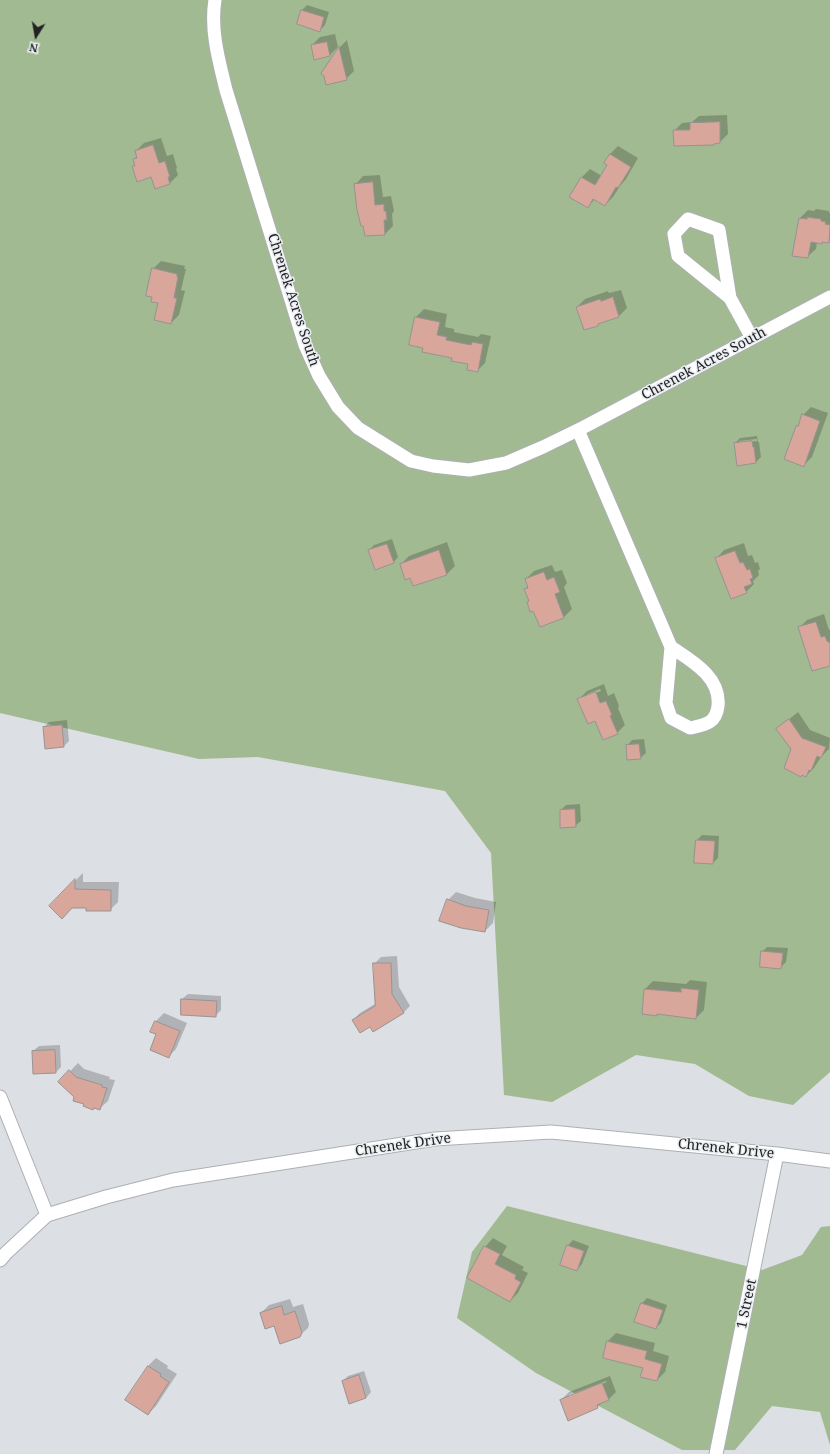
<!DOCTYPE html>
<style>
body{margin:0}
#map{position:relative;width:830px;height:1454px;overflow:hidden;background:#dcdfe3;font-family:"Noto Serif",serif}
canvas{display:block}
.north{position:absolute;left:16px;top:16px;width:40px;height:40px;-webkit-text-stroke:3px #e9edf0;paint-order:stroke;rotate:191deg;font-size:11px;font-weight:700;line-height:16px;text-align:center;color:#212223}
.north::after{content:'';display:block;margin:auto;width:14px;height:18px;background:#212223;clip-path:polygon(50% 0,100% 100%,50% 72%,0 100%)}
</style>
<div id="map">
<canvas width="830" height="1454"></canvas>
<div class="north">N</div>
</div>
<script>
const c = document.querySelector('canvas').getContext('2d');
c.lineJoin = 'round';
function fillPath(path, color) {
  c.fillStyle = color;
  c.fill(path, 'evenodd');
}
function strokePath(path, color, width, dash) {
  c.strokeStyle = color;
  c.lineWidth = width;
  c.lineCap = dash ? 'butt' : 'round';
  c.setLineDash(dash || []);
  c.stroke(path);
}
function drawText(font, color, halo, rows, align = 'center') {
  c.font = font + ' "Noto Serif",serif';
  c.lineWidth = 3;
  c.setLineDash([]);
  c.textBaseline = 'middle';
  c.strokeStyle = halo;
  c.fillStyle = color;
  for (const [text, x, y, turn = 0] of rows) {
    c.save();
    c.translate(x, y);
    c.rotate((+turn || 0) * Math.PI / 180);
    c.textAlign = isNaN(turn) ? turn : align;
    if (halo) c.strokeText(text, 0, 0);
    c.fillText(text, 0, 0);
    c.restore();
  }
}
const forest = new Path2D(`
 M0,0h830v1072l-37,33 -44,-9 -54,-32 -59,-9 -84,47 -48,-7 -13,-242 -46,-62 -187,-34 -59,2 -199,-46z
 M507,1206l255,64 40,-15 19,-28 9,-1v219l-10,-33 -48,-6 -37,44h-53l-146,-77 -79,-55 15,-66z`);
const shadow = new Path2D(`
 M307,5l22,7 -4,13 -6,6 -17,-21z
 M335,34l3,13 -8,8 -15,4 -3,-14 8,-8z
 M347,40l7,31 -8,8 -21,-3 -3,-2 18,-27z
 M727,115l1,19 -8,8 -46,-11 8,-8 10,-1 7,-6z
 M161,138l6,18 6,-2 4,14 -1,1 2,6 -8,8 -37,-16 3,-3 -2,-5 3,-3 -1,-5 8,-8z
 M618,146l20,12 -12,21 -6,7 -7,11 -8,8 -10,-6 -7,8 -17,-10 11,-20 8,-8 12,7 6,-12 2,-10z
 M380,175l3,22 8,-1 3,15 -2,3 1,12 -8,8 -30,-49 8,-9z
 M816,209l13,2v2h1v28l-1,1 -6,-1 -2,2 -4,-1 -1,7 -9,8 -7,-39 8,-8 6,1z
 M161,261l24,5 -1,3h2l-5,21 4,1 -6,24 -8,8 -12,-20 -6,-6v-28z
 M621,290l6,18 -8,8 -18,6 -3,3 -21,-18 8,-8 23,-8 1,2z
 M424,309l23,5 -2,13 9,2v3l24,5 3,-3 10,2 -6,27 -8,8 -8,-7 -45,-17 -8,-30z
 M811,407l17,6 -16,44 -8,8 -7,-39 3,-3 3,-8z
 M757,436l1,6h1l2,15 -5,5 -21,-19 5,-5zM757,439v2l-18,2v-2z
 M392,539l6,18 -5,6 -24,-13 5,-5z
 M447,542l8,24 -8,8 -37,3 -9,-13 8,-8z
 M744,543l4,13 4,-1 3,8 3,-1 2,7 -2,2 1,4 -6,6 1,3 -8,8 -30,-33 8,-9z
 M552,565l3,7 7,-2 5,13 -3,4 8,22 -8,8 -24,8 -6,-16 -6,-7 1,-2 -4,-11 3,-3 -2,-7 8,-8z
 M824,614l5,16 1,-1v36l-31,-37 8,-8z
 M604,684l4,12 6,-3 5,13 -1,2 7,17 -8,8 -38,-34 8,-8zM600,689l1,2 -14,5v-2z
 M798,712l12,18 20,8 -1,11 -8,8 -7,11 -8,8 -14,-27 -15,-20z
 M67,720l2,21 -5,5 -18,2 -2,-21 5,-5z
 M644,739l2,14 -6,5 -13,-12 5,-6z
 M580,804l1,17 -6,5 -14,-16 5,-5z
 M702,835l17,1 -1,22 -5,5 -18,-1 2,-22z
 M83,873v9h36l-1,20 -8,8 -23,-3 -37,-1z
 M456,892l19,6 21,4 -3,21 -8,8 -37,-31z
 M767,947l21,1 -2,14 -5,5 -19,-15z
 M397,956l2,31 11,19 -7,7 -33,13 -17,-6 7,-7 15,-9 -1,-40 7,-7z
 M690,980l17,2 -3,28 -8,8 -51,-29 8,-8 33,3z
 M188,994l33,2v14l-6,6 -33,-17z
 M164,1013l23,10 -11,26 -8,8 -10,-23 -6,-3 4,-10z
 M60,1045l1,22 -5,5 -23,-21 6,-5z
 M78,1063l6,6 26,8 -1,2 6,1 -7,21 -9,8 -4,-2 -2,2 -8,-5 -25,-22z
 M493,1238l14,8 -5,9 22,12 -2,3 6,3 -10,20 -8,8 -25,-54z
 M573,1240l16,6 -7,18 -5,6 -9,-25z
 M647,1298l20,7 -6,18 -6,5 -19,-7 6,-18z
 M290,1299l3,8 10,-3 6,20 -1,4 -9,8 -24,-12 -14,-11 8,-8z
 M616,1333l39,10 -2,8 16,5 -4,16 -8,8 -13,-12 -40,-11 4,-16z
 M156,1358l12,8 -1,2 10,6 -21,32 -8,8v-48z
 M364,1371l7,21 -5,6 -23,-17 5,-5z
 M610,1376l6,16 -8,8 -5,2 -6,5 -36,-7 8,-8zM606,1381l1,1 -38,15v-2z`);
const building = new Path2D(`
 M301,10l23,7 -4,15 -23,-8z
 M327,42l3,14 -16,4 -3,-15z
 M339,47l8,33 -21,5 -2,-9 -3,-2z
 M720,122v21l-6,1v1l-40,1 -1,-16h17v-7z
 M153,145l6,18 6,-2 5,16h-2l2,7 -15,5 -4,-12 -14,5 -5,-16h3l-2,-7 4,-1 -2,-7z
 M610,154l21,13 -13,21 -2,-1 -11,19 -12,-7 -5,9 -19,-11 12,-20 14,8 12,-20 -3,-2z
 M373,182l2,23 9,-1v7h2l1,9h-3l1,15 -20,1 -2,-10h-2l-4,-16 -3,-26z
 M807,217l14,2v2l5,1 -1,2 5,1 -1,18 -7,-1v2l-11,-2 -3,16 -16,-2 7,-38 8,1z
 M152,268l25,6v3h1l-4,21h3l-6,26 -17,-4 4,-17 -7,-1 1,-5 -6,-1z
 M613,297l6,20 -21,7v2l-14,4 -8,-23 24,-8 1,2z
 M415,317l25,5 -3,13 10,2 -1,3 25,5 1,-3 11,2 -5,28 -11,-2 1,-6 -17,-3 1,-3 -30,-6 1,-4 -14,-3z
 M802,414l18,7 -16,46 -20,-8 12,-33h2z
 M752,441l1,6h1l2,16 -19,3 -3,-23z
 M387,544l7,19 -19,7 -7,-20z
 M439,550l8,25 -34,11 -3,-8 -5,2 -5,-16z
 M735,551l5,12 3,-1 4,8 3,-1 3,9 -3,1 2,5 -8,3 3,6 -16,6 -16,-41z
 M544,572l3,8 7,-3 6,15 -5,2 9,24 -24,9 -7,-16 -3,1 -3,-10 2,-1 -5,-12 4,-1 -3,-9z
 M816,622l5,15 4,-1 2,5 3,2v23l-18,5 -14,-44z
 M596,692l4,11 6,-2 6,14 -2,1 8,18 -15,6 -8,-19 -7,3 -11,-25z
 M789,719l13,19 24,9 -5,11 -4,-2 -6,15 -2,-1 -3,7 -4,-2 -1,2 -17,-9 7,-19 -15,-20z
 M62,725l2,22 -19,2 -2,-22z
 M639,744l2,15 -14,1 -1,-15z
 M575,809l1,18 -16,1v-18z
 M696,840l19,1 -2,23 -19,-1z
 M75,879v10l36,1v21h-25v-3h-14l-10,11 -13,-13z
 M447,899l19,7 23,4 -4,22 -24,-4 -22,-7z
 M761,951l22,2 -2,16 -21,-2z
 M373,963h18l1,31 12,19 -31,19 -3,-5 -10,6 -8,-13 23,-14z
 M681,988l18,2 -3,29 -39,-5v2l-15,-2 2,-25 37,3z
 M181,999l36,2 -1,16 -35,-2z
 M155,1021l25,10 -11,27 -19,-8 6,-16 -6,-2z
 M55,1050l1,23 -23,1 -1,-23z
 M69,1070l7,7 26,8v2l5,1 -7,22 -6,-2 -1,2 -10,-4 1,-2 -11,-3 1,-4 -16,-15z
 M567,1245l17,6 -7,20 -17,-6z
 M484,1246l16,8 -5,10 21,11 -1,4 6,3 -11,20 -43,-24z
 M641,1303l22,7 -7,19 -22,-7z
 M282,1306l2,9 11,-4 7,22 -2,4 -20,7 -6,-18 -9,3 -5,-16z
 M607,1341l40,10 -2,8 17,5 -5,17 -17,-4 3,-9 -40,-10z
 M148,1366l13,8 -1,2 9,6 -21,33 -23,-15z
 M359,1375l7,23 -17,6 -7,-23z
 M602,1383l7,17 -12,5 1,3 -30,13 -8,-21z`);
const street = new Path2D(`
 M215,0c-5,30 4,61 11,90l79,255 14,31 19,31 20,21 53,33 22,5 36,4 37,-7 37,-16 41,-20 246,-130
 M730,298l-52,-42 -4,-22 14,-15 31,11 11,68 22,40
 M578,430l93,217 -5,56 5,15 19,10c14,-3 26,-4 28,-22 3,-29 -26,-45 -47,-59
 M0,1097l47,118
 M0,1260l6,-7 41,-38 59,-18 67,-17 262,-41 116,-7 226,22 53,7
 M716,1454l61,-300`);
const streetNames = [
 ["Chrenek Acres South",293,300,72],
 ["Chrenek Acres South",704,364,-28],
 ["Chrenek Drive",403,1145,-8],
 ["Chrenek Drive",726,1149,6],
 ["1 Street",747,1304,-78]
];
fillPath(forest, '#a1ba92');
fillPath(shadow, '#0003');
fillPath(building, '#d8a69a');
strokePath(building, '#989392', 1);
strokePath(street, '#adb0b3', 15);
strokePath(street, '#fff', 13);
drawText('14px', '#212223', '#e9edf0', streetNames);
</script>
